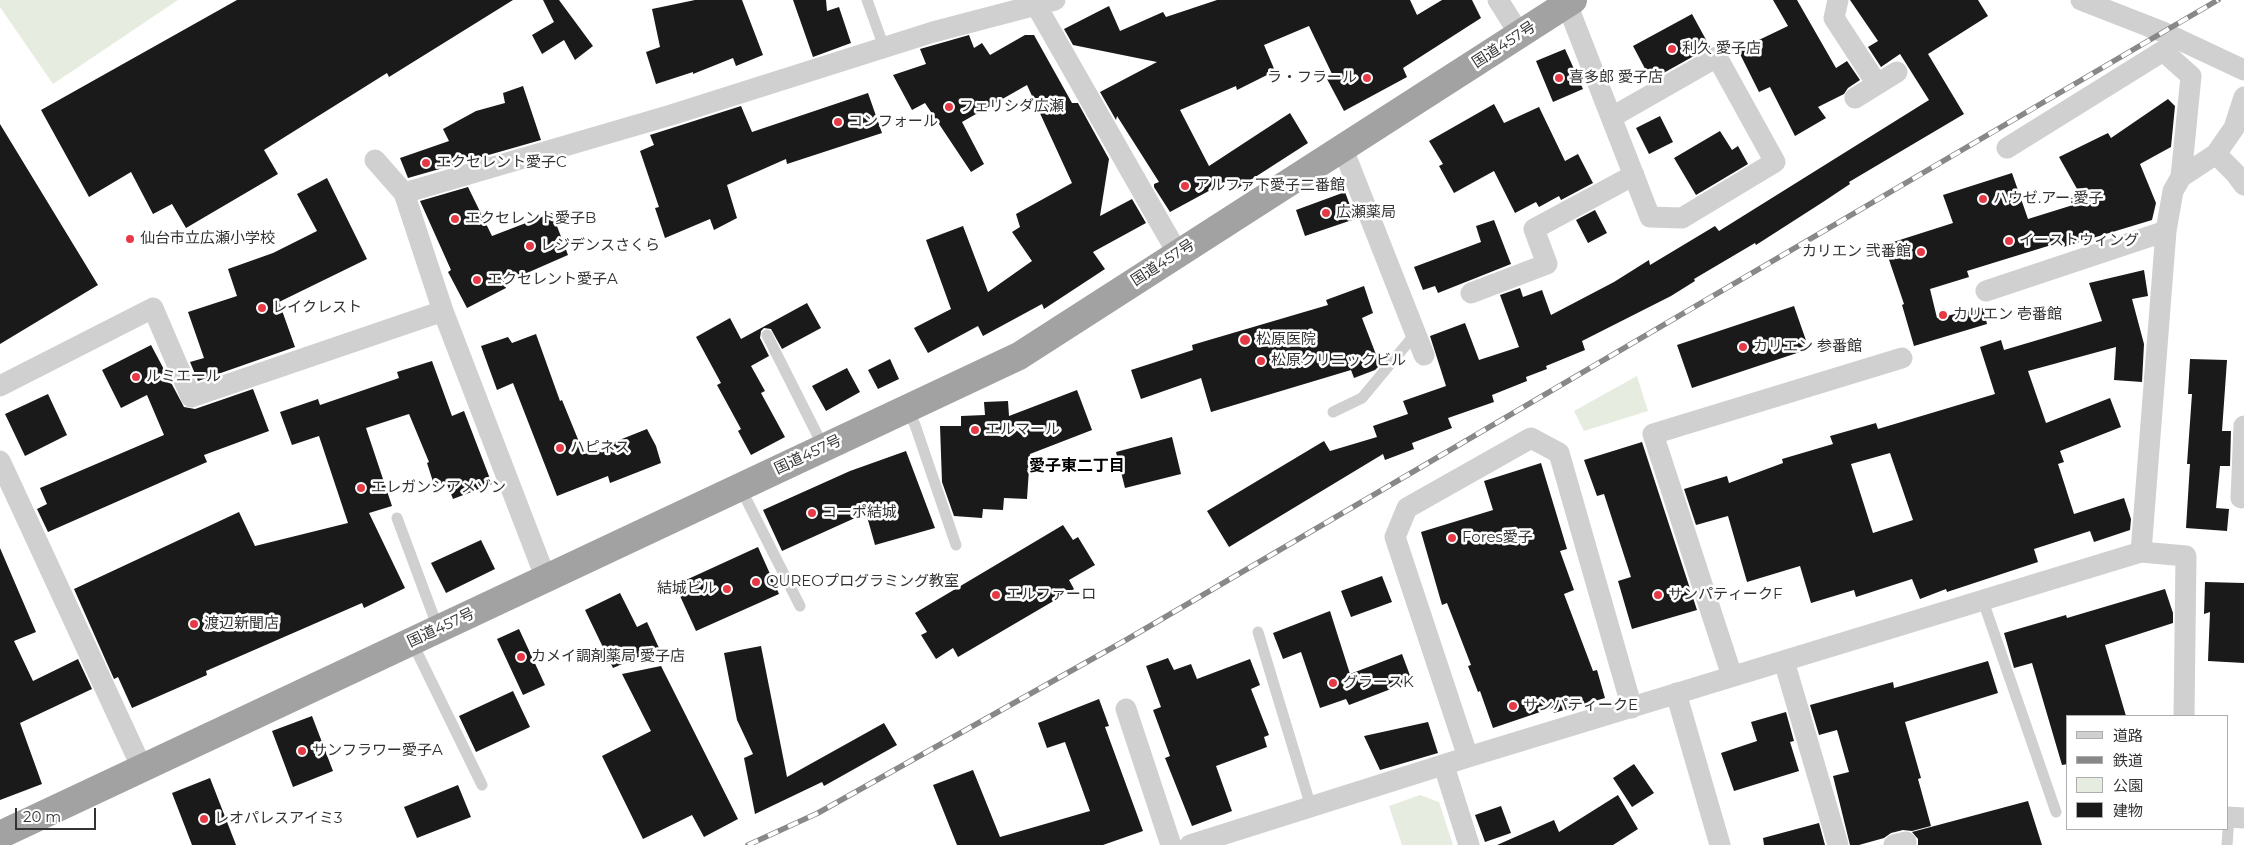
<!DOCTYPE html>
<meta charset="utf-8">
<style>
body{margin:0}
#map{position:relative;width:2244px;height:845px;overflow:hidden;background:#fff;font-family:Montserrat,"Noto Sans JP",sans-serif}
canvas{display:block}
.legend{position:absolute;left:2066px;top:715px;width:162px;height:115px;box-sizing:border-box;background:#fff;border:1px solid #adadad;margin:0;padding:6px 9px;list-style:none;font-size:15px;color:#333}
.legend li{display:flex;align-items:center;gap:10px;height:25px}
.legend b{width:25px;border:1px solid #adadad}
.scale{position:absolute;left:15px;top:808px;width:81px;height:22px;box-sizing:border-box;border:2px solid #333;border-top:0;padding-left:6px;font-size:15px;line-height:18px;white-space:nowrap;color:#333;-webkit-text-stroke:4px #fff;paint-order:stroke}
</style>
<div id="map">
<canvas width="2244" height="845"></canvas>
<ul class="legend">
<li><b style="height:6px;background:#d0d0d0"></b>道路</li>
<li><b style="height:6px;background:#888"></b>鉄道</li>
<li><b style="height:14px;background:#e6ecdf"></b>公園</li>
<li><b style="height:14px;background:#1a1a1a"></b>建物</li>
</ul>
<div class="scale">20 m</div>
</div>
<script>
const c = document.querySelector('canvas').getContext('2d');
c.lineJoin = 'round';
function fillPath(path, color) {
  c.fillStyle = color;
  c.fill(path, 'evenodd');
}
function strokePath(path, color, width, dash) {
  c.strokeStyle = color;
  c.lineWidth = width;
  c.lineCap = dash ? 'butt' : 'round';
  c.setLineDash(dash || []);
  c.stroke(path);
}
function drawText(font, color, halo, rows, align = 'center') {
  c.font = font + ' Montserrat,"Noto Sans JP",sans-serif';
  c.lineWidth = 5;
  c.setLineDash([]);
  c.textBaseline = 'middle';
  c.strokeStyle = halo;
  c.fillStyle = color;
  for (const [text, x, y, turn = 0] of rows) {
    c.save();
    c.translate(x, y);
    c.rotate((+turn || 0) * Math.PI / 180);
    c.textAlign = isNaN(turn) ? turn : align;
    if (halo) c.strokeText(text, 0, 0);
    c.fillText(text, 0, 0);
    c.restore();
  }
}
const green = new Path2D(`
 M0,0h178l-125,84 -53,-77z
 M1637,376l11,35 -64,20 -10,-20z
 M1420,795l19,7 14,43h-51l-13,-39z`);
const building = new Path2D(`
 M237,0h276l-124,77 -2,-4 -123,77 14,24 -92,54 -14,-24 -19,10 -22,-42 -42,25 -48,-87z
 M543,0h16l34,46 -18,14 -11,-20 -22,14 -10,-19 22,-13z
 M695,0h47l21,55 -27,11 -3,-8 -40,16v-2l-37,12 -10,-32 14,-5 -8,-38z
 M793,0h33l1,11 12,-4 12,36 -38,14z
 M1217,0h193l7,15 25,-15h30l9,18 -78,50 4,9 -63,34 -17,-32 6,-3 -24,-50 -45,19 11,26 -38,19 -1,-4 -56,24 29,56 81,-53 18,30 -73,47 -6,-10 -59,32 -16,-25v-3l5,-2 -42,-66 -1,4 -16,-28 57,-30 -84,-17 -9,-16 45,-23 11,25 43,-19 3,5z
 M1773,0h24l39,68 11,-7 13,19 -12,8 -4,6 -26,13 8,11 -31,18 -25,-49 -11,5 -21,-42 50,-24z
 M1850,0h128l10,16 -60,38 36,60 -115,68 1,2 -27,18 -67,43 -1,-2 -61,36 1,2 -24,15 -89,45 3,9 -39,16 1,3 -21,8 1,4 -35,14 2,7 -46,16 4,10 -40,15 2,6 -29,11 -2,-6 -154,93 -22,-36 117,-70 6,10 47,-14 -4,-11 35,-12 -5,-13 43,-15 -16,-50 35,-13 14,37 40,-13 -19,-52 20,-7 3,9 19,-7 9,25 63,-33 35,-22 1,5 65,-39 4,5 210,-131 -29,-46 -19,13 -13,-20 10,-6z
 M1692,14l18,33 -59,33 -18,-34z
 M969,35l5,13 8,-5 8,12 35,-20h9l38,68h6l31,56 -9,57 32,-17 14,24 -53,29 12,17 -61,40 -2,-5 -59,32 -5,-10 -50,27 -14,-25 37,-19 -25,-69 37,-14 25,66 44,-31 -20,-29 8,-5 -4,-13 56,-31 -45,-98 -65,37 22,42 -13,8 -46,-69 -13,7 -19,-35 33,-11 -6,-15z
 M1565,49l18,40 -30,13 -17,-41z
 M523,86l18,54 -133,38 -8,-20 49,-17 -6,-12 33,-18 29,-8 -2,-10z
 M868,93l14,40 -95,31 -1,-5 -59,26 10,33 -23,12 -4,-11 -45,19 -10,-30 4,-1 -19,-56 14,-6 -4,-10 91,-29 11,26z
 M2168,99l7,7 -4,41 -31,17 16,39 -4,17 -89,27 -2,-5 -94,29 2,6 -39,12 7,29 46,-10 4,16 -73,22 -12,-41 2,-1 -20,-59 69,-22 -10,-28 69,-22 16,46 45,-14 -2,-7 10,-2 -22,-39 49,-24 3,5z
 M1494,104l10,19 35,-16 26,54 13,-7 15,29 -32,17 -2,-4 -20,11 -3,-5 -21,11 -21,-42 -40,22 -15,-27 4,-2 -14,-23z
 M1660,116l13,26 -24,12 -13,-26z
 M0,124l98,161 -98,59z
 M1720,131l12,19 6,-4 10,18 -52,31 -22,-37z
 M327,178l40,81 -88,43 16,45 -97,34 -8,-19 14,-4 -16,-46 49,-16 -9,-27 45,-16 44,-22 -20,-37z
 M468,187l24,49 60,-23 16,42 -64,28 2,5 -39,20 -19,-36 3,-2 -31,-69z
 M1345,192l10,27 -50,17 -9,-26z
 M1595,210l12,23 -19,10 -12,-23z
 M1494,220l17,44 -73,29 -3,-7 -12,4 -9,-23 67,-25 -5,-16z
 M2144,270l4,26 -16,3 12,45 -2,38 -28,-2 2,-33 -88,24 18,52 64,-25 11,29 -61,24 4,11 -6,2 16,50 50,-16 7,21 -1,11 -36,12 -4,-11 -56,18 4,13 -91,30 -1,-3 -26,10 -8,-20 -56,18 -2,-7 -43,13 -11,-37 -53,16 -19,-66 -32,9 -12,-36 43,-13 2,7 54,-20 -1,-4 51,-15 -3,-8 46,-13 2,6 117,-35 -15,-47 21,-7 3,10 98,-29 -13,-38zM1890,453l23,67 -40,13 -22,-69z
 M1364,286l9,27 -11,5 18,47 -5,5 -21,8 -3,-8 -140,42 -10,-34 -60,21 -10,-29 62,-20 -1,-5 136,-40 -2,-5z
 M807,303l14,25 -39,21 -11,-20 -7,-1 -3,3 -1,7 9,18 -18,10 14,25 -4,2 24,44 -34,18 -13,-24 3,-2 -24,-44 4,-2 -25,-46 34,-19 11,21z
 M1794,306l15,43 -117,39 -15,-43z
 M536,334l24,67 2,-1 22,54 63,-25 9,17 5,17 -51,20 -2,-7 -51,20 -44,-113 -16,7 -16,-44 27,-9 4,6z
 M151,345l33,62 11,2 58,-20 16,42 -65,24 3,7 -159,70 -11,-23 10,-5 -7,-16 124,-53 -17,-40 -26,13 -19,-38z
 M890,359l9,20 -21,10 -10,-19z
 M2190,359l37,1 -5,71h9l-1,35h-10l-4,42 13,1 -2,22 -41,-3 4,-64h-3l5,-70h-4z
 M432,361l20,55 12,-5 28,73 -39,15 -6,-15 -12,4 -8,-25 2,-1 -20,-48 -43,14 26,78 -23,7 36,75 -41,20 -2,-5 -156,68 1,4 -75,33 -14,-31 -4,2 -40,-90 165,-77 16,34 93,-23 -29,-87 -27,9 -12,-33 38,-13 2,6 79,-27 -2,-6z
 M847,368l13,24 -34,19 -14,-25z
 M1077,390l15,40 -62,24 -3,45 -23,-1 -1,12 -20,-1 -1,9 -28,-2 -12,-34 -2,-56h21v-10l24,-1 -1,-13 24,-1 1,15z
 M48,394l19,41 -42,21 -20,-42z
 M1172,437l9,37 -56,14 -9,-36z
 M1642,442l55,168 -65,19 -14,-48 13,-4 -27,-83 -7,2 -13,-36z
 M906,451l29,77 -60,17 -9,-32 -84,38 -19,-41 87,-39z
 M1541,463l26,86 -7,2 14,39 -10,4 29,77 4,-1 8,28 -51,15 -2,-5 -59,20 -13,-37 -2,1 -10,-26 3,-1 -24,-62 -5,2 -21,-73 72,-22 -9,-29z
 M1063,525l10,15 5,-3 17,28 -26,15 5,9 -116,68 -5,-9 -17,11 -15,-24 6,-3 -12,-19z
 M481,540l14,29 -49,24 -15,-30z
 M758,547l21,47 -83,37 -21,-46z
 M0,548l36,84 -22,9 19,40 45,-22 14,30 -72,34 22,61 -42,16z
 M1382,576l10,26 -41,15 -10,-26z
 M2205,582l39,1v80l-36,-2 2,-49 -6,2z
 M2165,589l8,24v10l-68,22 21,71h-58v48l-6,1 -30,-102 -18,5 -10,-35 62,-18 1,3z
 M620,593l17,34 10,-5 12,26 -46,20 -28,-58z
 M1330,611l20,63 52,-20 10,27 -63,24 -3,-6 -26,9 -19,-56 -18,7 -10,-26z
 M519,629l26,56 -22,10 -26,-56z
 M761,646l26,131 97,-54 13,22 -73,41 -2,-4 -67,32 -11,-56 9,-4 -16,-34 -13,-67z
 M1168,658l6,12 17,-6 6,15 53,-20 10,26 -9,4 18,46 -5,2 3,10 -51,19 16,45 -40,15 -27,-68 5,-2 -17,-46 8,-3 -15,-41z
 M1988,661l10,32 -93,29 16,56 -3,1 13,47 -19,5 -9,-1 -12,3 -7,5 -25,7h-9l-17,-69 16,-4 -12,-42 -18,5 -9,-30 83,-23 1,6z
 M661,666l77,153 -34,18 -12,-22 -49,24 -41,-83 49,-25 -29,-57z
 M513,691l17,36 -54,25 -17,-36z
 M1099,699l10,27 -4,1 38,104 -40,14h-146l-24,-60 40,-15 27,67 90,-26 -25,-69 -18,6 -9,-25z
 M1786,712l8,29 -4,1 9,29 -65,20 -13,-38 36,-12 -6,-19z
 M312,716l21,55 -40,16 -21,-56z
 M1428,722l10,31 -58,17 -16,-34z
 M1634,764l20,29 -22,14 -19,-29z
 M210,778l26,67h-44l-20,-52z
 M458,785l13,32 -54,21 -13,-31z
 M1618,795l20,34 -25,16h-116l57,-25 5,12z
 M2028,801l14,44h-124v-6l-6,-7z
 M1501,806l10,27 -26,9 -10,-27z
 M1819,823l6,22h-61l-1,-7z`);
const service = new Path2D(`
 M867,0l17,47
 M767,335l57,113
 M907,409l8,16 41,120
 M1333,412l29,-14 54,-65
 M740,487l60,119
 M397,518l41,110
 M1983,601l73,211
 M1258,632l53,175
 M412,642l70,143
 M2227,845l2,-28`);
const minor = new Path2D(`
 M1498,0l22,35
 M1838,0l-4,18 43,66
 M2081,0l82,32 81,38
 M1567,4l83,213 32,1 93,-56 -58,-105 -105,60
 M1036,5l142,249
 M1855,98l42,-26
 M2007,148l156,-97 28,25 -10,101
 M1343,149l81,206
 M2216,154l19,19 9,12
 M375,160l29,33 39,118 103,268
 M404,193l267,-78 262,-83 122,-32
 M1986,291l180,-60
 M1471,293l76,-29 -13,-35 100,-54
 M0,386l153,-78 38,89 252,-86
 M0,461l142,307
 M2241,498l3,-72
 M2141,552l45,4 -2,160
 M1784,661l54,184
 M1732,676l-79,-242 249,-76
 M1676,693l44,152
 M1126,709l45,136
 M1468,757l-73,-220 12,-29 124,-70 28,15 73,255
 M1444,766l25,79
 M2228,817l16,1
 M1190,845l278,-88 673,-205 25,-321 7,-40 8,-14 35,-23 18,-26 10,-31
 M1894,845l12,-3`);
const trunk = new Path2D(`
 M0,835l1019,-479 554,-356`);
const rail = new Path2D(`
 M748,845l70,-32 308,-173 1092,-640`);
const markers = [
 [1672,49,5,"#e63946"],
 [1367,78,5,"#e63946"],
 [1559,78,5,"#e63946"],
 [949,107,5,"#e63946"],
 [838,122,5,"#e63946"],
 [426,163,5,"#e63946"],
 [1185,186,5,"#e63946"],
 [1983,199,5,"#e63946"],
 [1326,213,5,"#e63946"],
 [455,219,5,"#e63946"],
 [130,239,5,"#e63946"],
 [2009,241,5,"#e63946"],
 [530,246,5,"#e63946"],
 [1921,252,5,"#e63946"],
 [477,280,5,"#e63946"],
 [262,308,5,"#e63946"],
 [1943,315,5,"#e63946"],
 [1245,340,6,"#e63946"],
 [1743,347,5,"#e63946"],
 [1261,361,5,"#e63946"],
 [136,377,5,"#e63946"],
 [975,430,5,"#e63946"],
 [560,448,5,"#e63946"],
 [361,488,5,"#e63946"],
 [812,513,5,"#e63946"],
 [1452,538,5,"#e63946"],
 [756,582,5,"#e63946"],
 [727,589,5,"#e63946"],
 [996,595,5,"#e63946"],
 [1658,595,5,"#e63946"],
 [194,624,5,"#e63946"],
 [521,657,5,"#e63946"],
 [1333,683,5,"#e63946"],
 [1513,706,5,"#e63946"],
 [302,751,5,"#e63946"],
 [204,819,5,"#e63946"]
];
const streetNames = [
 ["国道457号",1504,45,-33],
 ["国道457号",1163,263,-33],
 ["国道457号",808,455,-25],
 ["国道457号",441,628,-25]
];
const poiNames = [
 ["利久 愛子店",1682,49],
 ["ラ・フラール",1357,78,"right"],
 ["喜多郎 愛子店",1569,78],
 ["フェリシダ広瀬",959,107],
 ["コンフォール",848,122],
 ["エクセレント愛子C",436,163],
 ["アルファ下愛子二番館",1195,186],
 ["ハウゼ.アー.愛子",1993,199],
 ["広瀬薬局",1336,213],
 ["エクセレント愛子B",465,219],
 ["仙台市立広瀬小学校",140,239],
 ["イーストウィング",2019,241],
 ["レジデンスさくら",540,246],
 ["カリエン 弐番館",1911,252,"right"],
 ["エクセレント愛子A",487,280],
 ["レイクレスト",272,308],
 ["カリエン 壱番館",1953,315],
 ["松原医院",1256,340],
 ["カリエン 参番館",1753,347],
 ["松原クリニックビル",1271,361],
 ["ルミエール",146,377],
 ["エルマール",985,430],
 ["ハピネス",570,448],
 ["エレガンシアメゾン",371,488],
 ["コーポ結城",822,513],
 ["Fores愛子",1462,538],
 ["QUREOプログラミング教室",766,582],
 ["結城ビル",717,589,"right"],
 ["エルファーロ",1006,595],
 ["サンパティークF",1668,595],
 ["渡辺新聞店",204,624],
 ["カメイ調剤薬局 愛子店",531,657],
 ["グラースK",1343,683],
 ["サンパティークE",1523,706],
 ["サンフラワー愛子A",312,751],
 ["レオパレスアイミ3",214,819]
];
const neighbourhoodNames = [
 ["愛子東二丁目",1077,466]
];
fillPath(green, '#e6ecdf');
fillPath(building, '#1a1a1a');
strokePath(service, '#d0d0d0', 11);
strokePath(minor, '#d0d0d0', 21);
strokePath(trunk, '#a2a2a2', 28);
strokePath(rail, '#888', 5.5);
strokePath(rail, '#fff', 4, [11]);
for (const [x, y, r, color] of markers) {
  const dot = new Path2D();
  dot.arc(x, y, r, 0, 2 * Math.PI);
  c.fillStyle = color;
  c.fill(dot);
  strokePath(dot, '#fff', 2);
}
drawText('15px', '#333', '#fff', streetNames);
drawText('15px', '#333', '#fff', poiNames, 'left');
drawText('bold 16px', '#000', '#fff', neighbourhoodNames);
</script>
